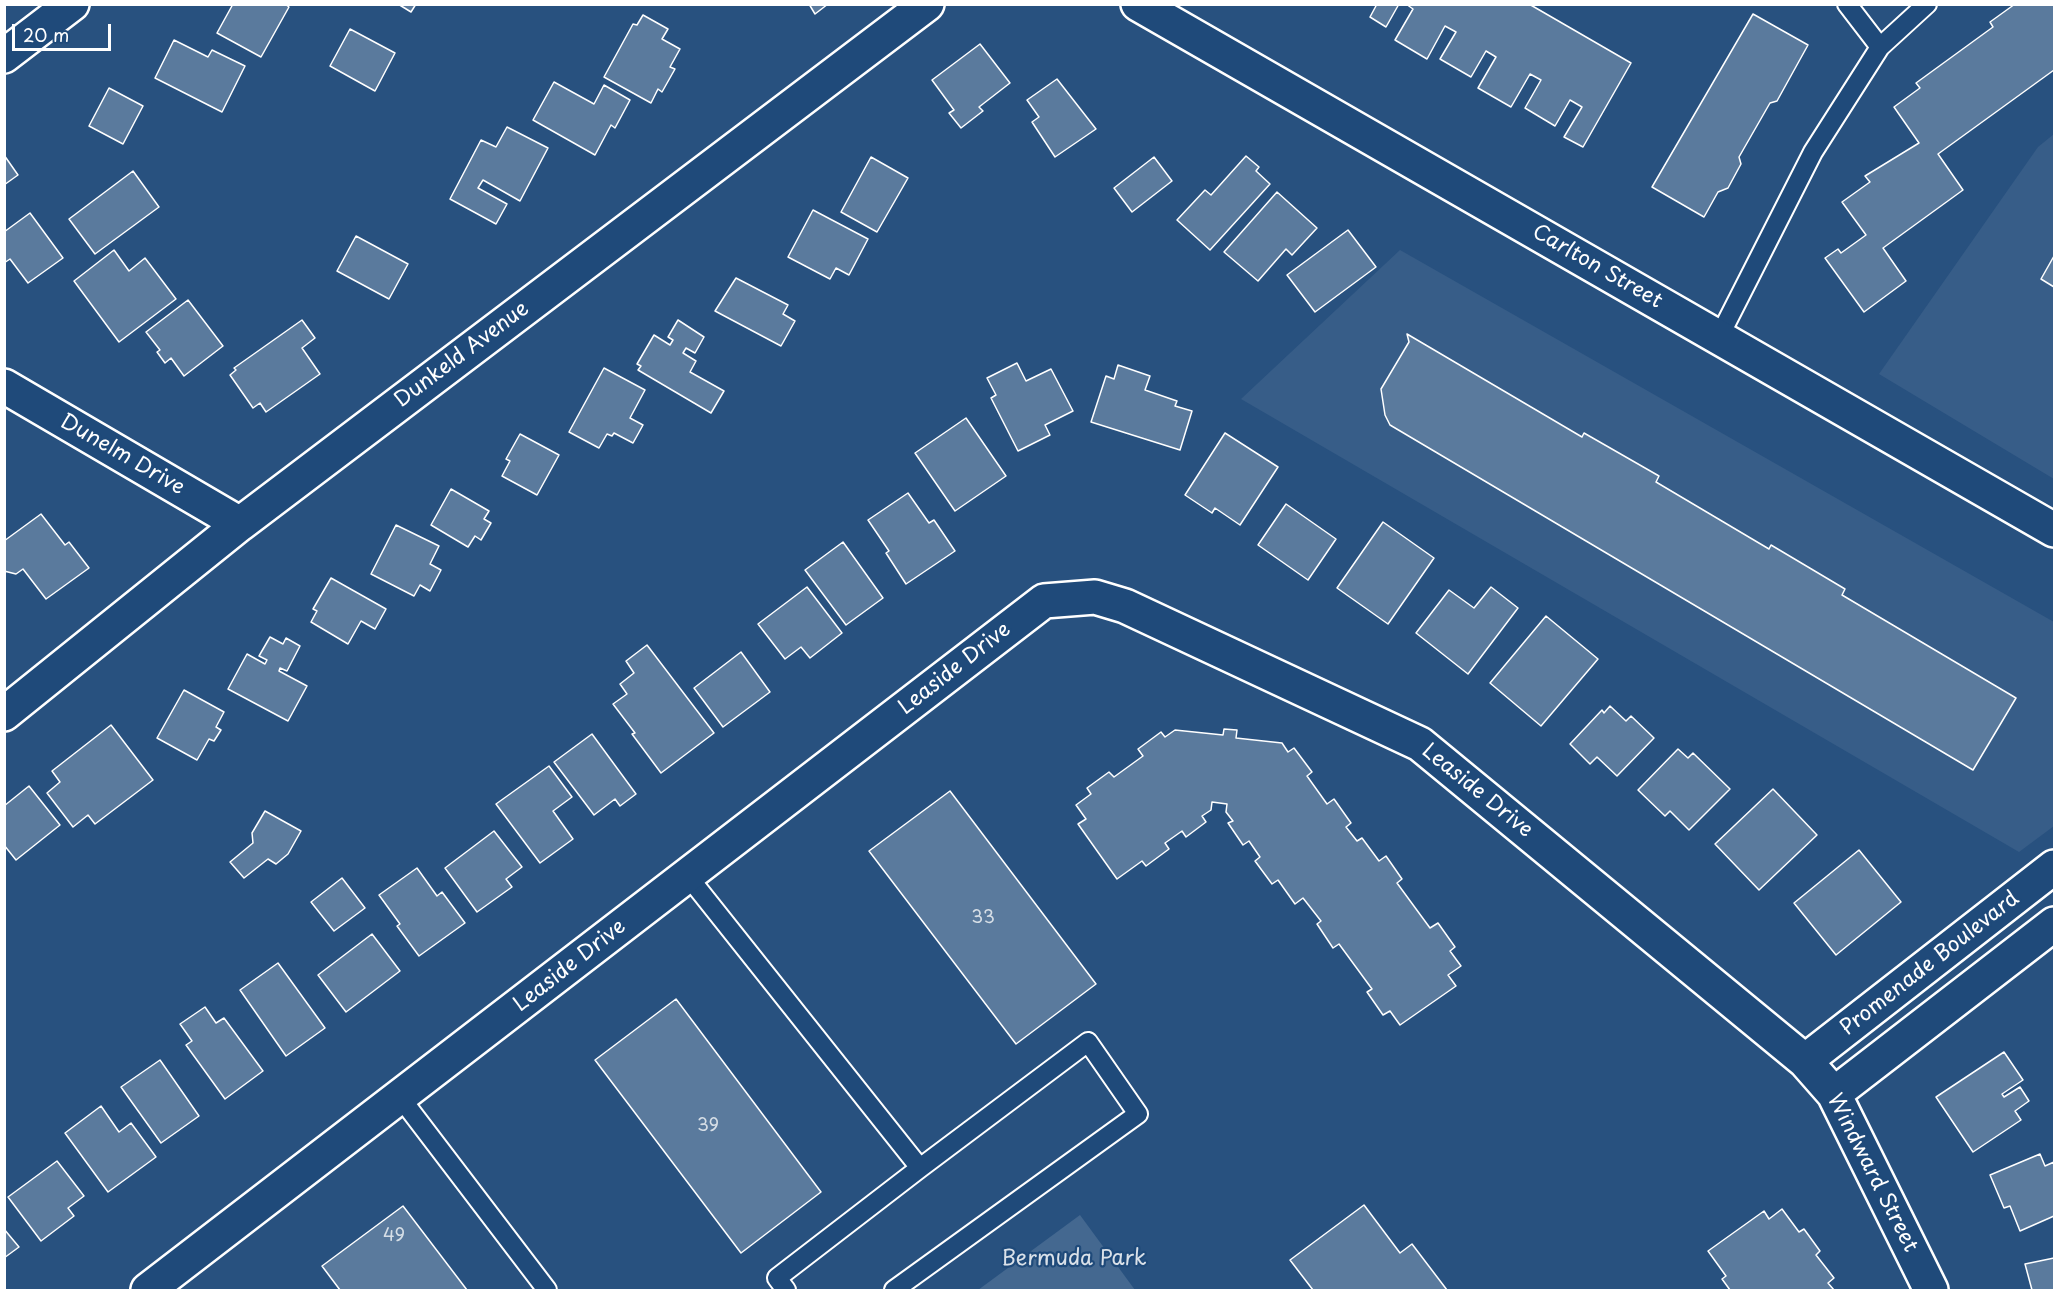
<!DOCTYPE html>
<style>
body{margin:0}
#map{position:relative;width:2059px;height:1295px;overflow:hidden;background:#28517f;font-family:"Playpen Sans",sans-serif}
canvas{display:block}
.frame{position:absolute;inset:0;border:6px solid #fff;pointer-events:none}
.scale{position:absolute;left:12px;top:24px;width:99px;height:27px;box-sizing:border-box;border:3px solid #fff;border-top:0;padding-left:8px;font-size:18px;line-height:21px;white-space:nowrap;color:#fff;-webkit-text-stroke:4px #1f4a7a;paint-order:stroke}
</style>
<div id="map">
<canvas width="2059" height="1295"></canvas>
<div class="frame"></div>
<div class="scale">20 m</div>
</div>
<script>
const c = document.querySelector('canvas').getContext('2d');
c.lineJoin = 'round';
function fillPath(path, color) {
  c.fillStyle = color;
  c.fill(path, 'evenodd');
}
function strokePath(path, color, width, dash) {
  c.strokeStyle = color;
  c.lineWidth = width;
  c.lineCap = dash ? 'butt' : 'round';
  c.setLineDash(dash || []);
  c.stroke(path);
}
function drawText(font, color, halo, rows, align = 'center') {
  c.font = font + ' "Playpen Sans",sans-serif';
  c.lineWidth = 4.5;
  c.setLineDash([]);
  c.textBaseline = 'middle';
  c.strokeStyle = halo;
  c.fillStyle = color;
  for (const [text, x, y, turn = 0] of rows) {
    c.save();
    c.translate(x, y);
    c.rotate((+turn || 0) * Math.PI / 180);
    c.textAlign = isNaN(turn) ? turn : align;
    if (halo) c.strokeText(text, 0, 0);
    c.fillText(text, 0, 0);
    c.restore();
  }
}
const built = new Path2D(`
 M2054,134v345l-175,-105 159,-227z
 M1400,250l654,372v204l-35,26 -778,-453z`);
const green = new Path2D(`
 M1080,1215l55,75h-157z`);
const building = new Path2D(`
 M233,4h52l4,3 -28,50 -44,-24z
 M398,4h18l-5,8z
 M809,4h19l-13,10z
 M1377,4h22l-13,23 -16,-10z
 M1406,4h123l102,59 -48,84 -19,-10 18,-30 -12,-7 -15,26 -30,-18 16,-28 -11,-6 -19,33 -33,-19 18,-31 -10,-6 -15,26 -31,-18 16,-27 -11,-6 -18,33 -32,-19 18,-31z
 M2015,4h39v66l-116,84 25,36 -80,58 23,33 -42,31 -39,-54 13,-9 3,4 25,-18 -24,-33 28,-20 -5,-6 54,-33 -25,-36 26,-19 -4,-5 77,-56 -3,-5z
 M1753,14l55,31 -31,56 -7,2 -31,54 2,7 -13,24 -10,4 -14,25 -52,-30z
 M643,15l25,14 -6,10 18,10 -10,18 5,2 -13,23 -4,-3 -7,14 -47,-26 29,-53 4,1z
 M350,29l45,24 -20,38 -45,-25z
 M174,40l34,17 4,-7 33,16 -23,46 -67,-34z
 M980,44l30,39 -31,24 4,4 -22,17 -12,-15 5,-3 -22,-30z
 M1057,79l39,50 -41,28 -23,-35 7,-5 -12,-17z
 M554,82l40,22 10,-19 26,15 -15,28 -4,-3 -16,30 -62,-35z
 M109,88l34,18 -20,38 -34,-18z
 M507,127l41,21 -28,53 -37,-21 -5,8 29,16 -11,20 -46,-25 31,-59 15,7z
 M4,155l14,20 -14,10z
 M1246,156l13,11 -3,4 14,13 -60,66 -33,-30 28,-30 6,5z
 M871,157l37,21 -31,54 -36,-20z
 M1154,157l18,24 -40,31 -18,-24z
 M133,171l26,36 -64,47 -26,-35z
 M1277,192l40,36 -25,27 -6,-6 -28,32 -34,-29z
 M813,210l55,29 -19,36 -13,-7 -6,11 -42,-22z
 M30,213l33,45 -35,25 -18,-24 -6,4v-31z
 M1348,230l28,37 -61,45 -28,-37z
 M356,236l52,28 -19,35 -52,-28z
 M114,250l15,21 16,-13 31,41 -57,43 -45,-61z
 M2054,256v31l-13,-8z
 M736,278l52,27 -5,9 12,7 -14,25 -66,-35z
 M188,300l35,46 -39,30 -13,-18 -6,5 -8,-11 3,-2 -14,-18z
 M302,320l13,18 -13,10 18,26 -54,38 -6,-9 -7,5 -23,-33 6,-5 -2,-2z
 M678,320l26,17 -9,16 -9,-5 -3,5 13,8 -6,11 34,19 -13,22 -73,-43 3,-4 -4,-2 17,-29 16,10 3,-5 -5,-3z
 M1407,334l175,103 2,-4 75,43 -3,6 113,67 2,-4 74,44 -3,6 174,103 -43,72 -583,-345 -5,-10 -4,-26 28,-47z
 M1017,363l9,18 25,-12 22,42 -28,14 5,10 -32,16 -27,-53 5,-3 -9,-17z
 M1118,365l32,11 -5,14 32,11 -2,5 17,5 -12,39 -89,-28 15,-46 8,3z
 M604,368l41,22 -15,28 13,7 -10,18 -19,-10 -2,3 -5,-2 -8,14 -30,-16z
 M966,418l40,58 -51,35 -40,-58z
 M1225,433l53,34 -38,58 -25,-17 -3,5 -27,-18z
 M520,434l39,21 -22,40 -35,-19 8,-15 -4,-2z
 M451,489l38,22 -5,8 7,4 -10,17 -6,-4 -7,11 -37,-22z
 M908,493l21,30 5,-3 21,31 -49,33 -20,-31 3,-2 -21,-31z
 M1286,504l50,35 -28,41 -50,-35z
 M41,514l24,31 4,-3 20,26 -43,31 -23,-30 -7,5 -12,-3v-30z
 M1383,522l51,36 -46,66 -51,-36z
 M396,525l43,21 -9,18 11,6 -11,21 -10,-6 -6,11 -43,-22z
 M843,542l40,56 -37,27 -41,-55z
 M331,578l55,31 -11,20 -14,-8 -13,23 -37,-22 6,-11 -4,-2z
 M807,587l35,46 -32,25 -9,-11 -16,12 -27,-35z
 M1491,587l27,21 -50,66 -52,-41 33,-43 25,18z
 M1546,616l52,43 -57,67 -51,-43z
 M270,637l13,7 3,-6 14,8 -13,25 -7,-3 -1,3 28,15 -19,35 -60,-32 19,-35 18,10 2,-4 -8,-4z
 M647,645l67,88 -53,40 -29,-39 3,-1 -22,-29 14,-10 -7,-10 14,-11 -8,-12z
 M741,652l29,40 -47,35 -29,-39z
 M184,690l40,22 -8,15 5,3 -7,11 -5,-2 -12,21 -40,-22z
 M1610,706l16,15 5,-5 23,22 -37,38 -20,-19 -7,7 -20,-20 32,-34 2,3z
 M111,725l42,55 -58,44 -7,-9 -15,12 -26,-34 13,-11 -8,-11z
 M1224,729l13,1 -1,8 46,5 6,9 6,-4 18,24 -5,4 20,28 7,-5 17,24 -5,4 11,14 5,-3 17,23 7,-5 16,23 -5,4 33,45 8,-5 17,24 -5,4 11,15 -13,9 8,11 -56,39 -10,-14 -7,4 -16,-23 5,-3 -33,-45 -6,4 -16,-24 4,-3 -18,-23 -8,6 -17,-24 -6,4 -17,-23 5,-4 -11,-16 -6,4 -15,-22 5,-2 -7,-9 1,-8 -15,-2 -1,8 -9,6 4,6 -20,15 -4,-6 -17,12 4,6 -23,17 -4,-5 -25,18 -39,-55 8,-5 -10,-14 15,-11 -4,-6 22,-16 5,5 29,-21 -5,-7 23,-17 4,5 10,-7 48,5z
 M592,734l44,60 -16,12 -5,-7 -21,16 -40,-53z
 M1678,749l10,9 5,-5 37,36 -41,41 -19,-19 -5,5 -27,-26z
 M549,766l23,31 -19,14 20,28 -33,24 -44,-59z
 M29,786l31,39 -44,35 -12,-15v-39z
 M1773,789l44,46 -58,55 -44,-46z
 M950,791l146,193 -80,60 -147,-193z
 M265,811l36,20 -13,23 -12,10 -8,-5 -24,19 -14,-16 23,-19 -1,-10z
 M494,831l28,36 -16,12 6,8 -35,25 -32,-44z
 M1859,850l42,52 -65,53 -42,-52z
 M417,868l20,28 5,-4 23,31 -46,33 -22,-30 3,-2 -21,-29z
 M342,878l23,30 -31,23 -23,-29z
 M372,934l28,37 -54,41 -28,-37z
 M278,963l47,65 -39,28 -46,-66z
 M676,999l145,193 -80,61 -146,-193z
 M205,1007l11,16 8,-5 39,53 -38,28 -39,-54 6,-4 -12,-17z
 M2004,1052l19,28 -21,14 2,3 16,-10 9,14 -14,10 6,9 -48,32 -37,-55z
 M160,1060l39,56 -38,27 -40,-56z
 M101,1106l18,26 12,-9 25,34 -48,35 -43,-59z
 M2040,1154l5,12 9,-4v54l-34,15 -10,-25 -6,2 -14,-33z
 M57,1161l27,35 -16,12 6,8 -33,25 -33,-44z
 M1364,1205l36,48 12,-9 35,46h-134l-23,-30z
 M403,1206l64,84h-127l-18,-24z
 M1782,1209l17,23 5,-3 16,22 -4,4 18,23 -6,5 6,7h-104l-8,-11 4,-3 -18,-25 56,-40 5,8z
 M4,1229l15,18 -15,11z
 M2054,1258v32h-22l-7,-26z`);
const service = new Path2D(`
 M1847,4l33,43
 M1719,337l94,-185 67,-105 47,-43
 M687,875l233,293
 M400,1097l147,193
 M786,1290l-9,-12 143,-110 168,-126 50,72 -244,176`);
const minor = new Path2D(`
 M4,56l68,-52
 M4,386l236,138
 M4,714l236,-190 687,-520
 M1805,1061l249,-194
 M1834,1094l220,-170
 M148,1290l896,-689 51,-4 30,9 295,138 385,317 29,33 97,196`);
const secondary = new Path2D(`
 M1138,4l916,526`);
const numberNames = [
 ["33",983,918],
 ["39",708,1126],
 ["49",394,1236]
];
const streetNames = [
 ["Carlton Street",1597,267,30],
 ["Dunkeld Avenue",462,355,-37],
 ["Dunelm Drive",122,455,30],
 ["Leaside Drive",955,669,-38],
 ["Leaside Drive",1477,791,39],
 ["Promenade Boulevard",1930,964,-38],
 ["Leaside Drive",570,966,-38],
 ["Windward Street",1872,1173,63]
];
const parkNames = [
 ["Bermuda Park",1074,1259]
];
fillPath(built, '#375d88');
fillPath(green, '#446890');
fillPath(building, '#5a7a9d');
strokePath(building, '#fff', 1.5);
strokePath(service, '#fff', 22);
strokePath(minor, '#fff', 38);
strokePath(secondary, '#fff', 38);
strokePath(service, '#1f4a7a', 18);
strokePath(minor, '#1f4a7a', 33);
strokePath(secondary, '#1f4a7a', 33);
drawText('18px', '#d6dee6', null, numberNames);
drawText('21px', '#fff', '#1f4a7a', streetNames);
drawText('21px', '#dae1e9', '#1f4a7a', parkNames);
</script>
